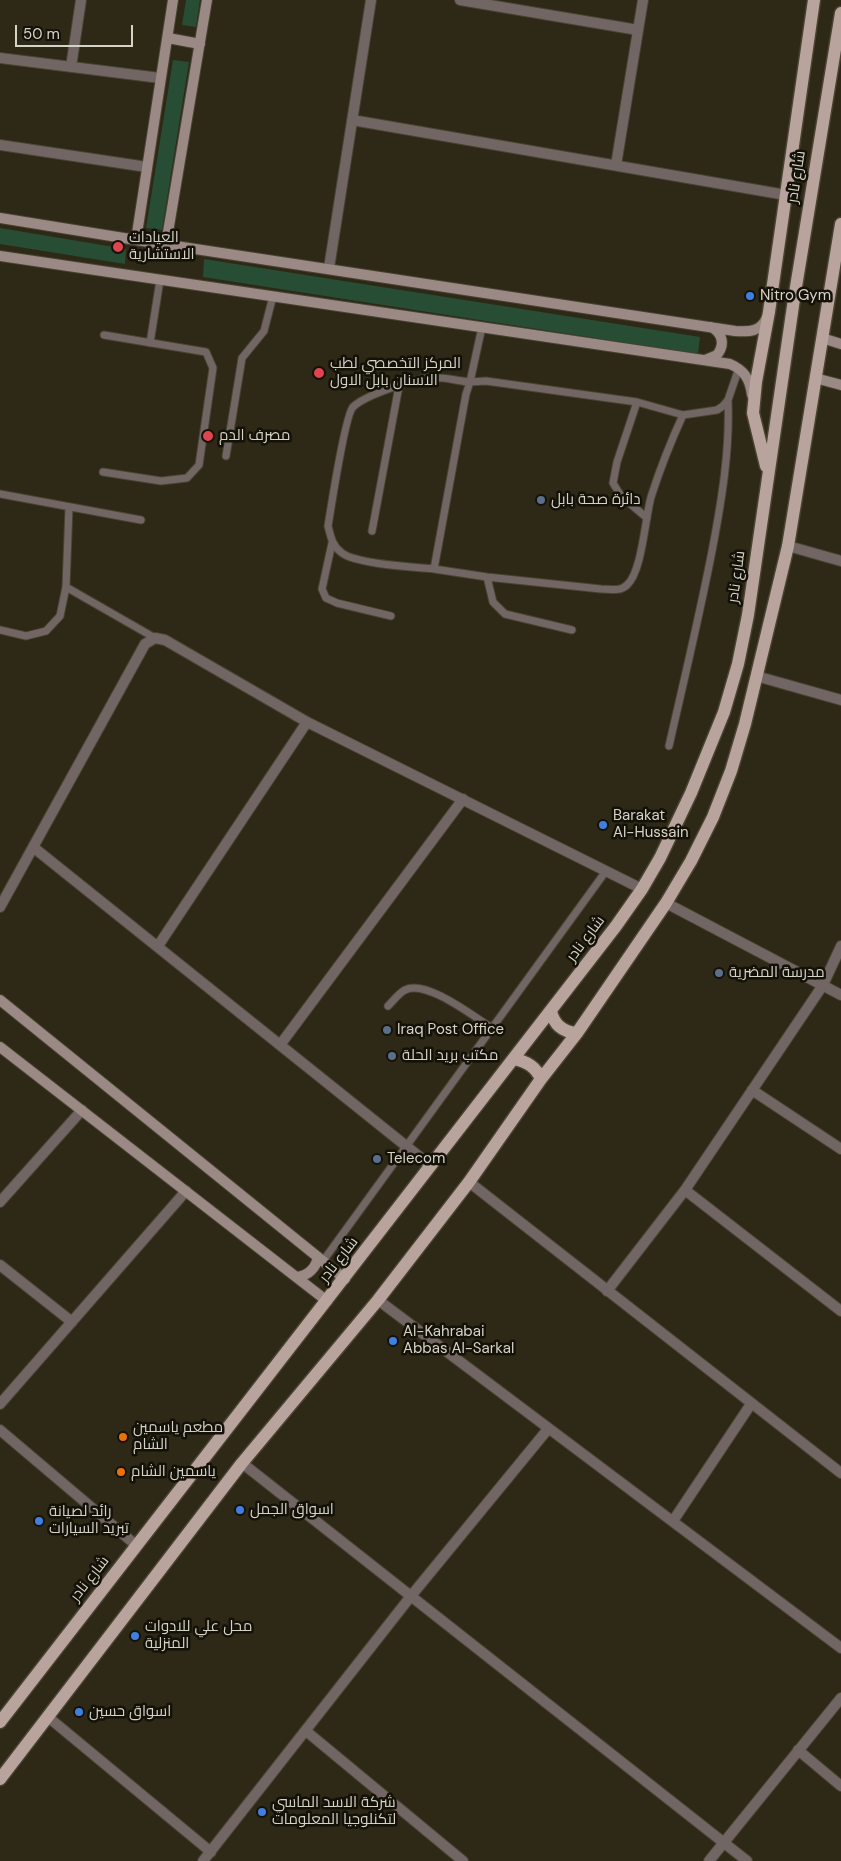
<!DOCTYPE html>
<meta charset="utf-8">
<style>
body{margin:0}
#map{position:relative;width:841px;height:1861px;overflow:hidden;background:#2e2816;font-family:"DM Sans",sans-serif}
canvas{display:block}
.scale{position:absolute;left:15px;top:25px;width:118px;height:22px;box-sizing:border-box;border:2px solid #d5d2c6;border-top:0;padding-left:6px;font-size:15px;line-height:18px;white-space:nowrap;color:#d5d2c6;-webkit-text-stroke:4px #141109;paint-order:stroke}
</style>
<div id="map">
<canvas width="841" height="1861"></canvas>
<div class="scale">50 m</div>
</div>
<script>
const c = document.querySelector('canvas').getContext('2d');
c.lineJoin = 'round';
function fillPath(path, color) {
  c.fillStyle = color;
  c.fill(path, 'evenodd');
}
function strokePath(path, color, width, dash) {
  c.strokeStyle = color;
  c.lineWidth = width;
  c.lineCap = dash ? 'butt' : 'round';
  c.setLineDash(dash || []);
  c.stroke(path);
}
function drawText(font, color, halo, rows, align = 'center') {
  c.font = font + ' "DM Sans",Cairo,sans-serif';
  c.lineWidth = 5;
  c.setLineDash([]);
  c.textBaseline = 'middle';
  c.strokeStyle = halo;
  c.fillStyle = color;
  for (const [text, x, y, turn = 0] of rows) {
    c.save();
    c.translate(x, y);
    c.rotate((+turn || 0) * Math.PI / 180);
    c.textAlign = isNaN(turn) ? turn : align;
    if (halo) c.strokeText(text, 0, 0);
    c.fillText(text, 0, 0);
    c.restore();
  }
}
const green = new Path2D(`
 M186,0h14l-4,27 -14,-2z
 M173,60l16,2 -27,168 -16,-2z
 M0,228l126,21 -1,15 -125,-20z
 M204,259l496,78 -2,17 -495,-77z`);
const lane = new Path2D(`
 M150,343l10,-63
 M637,402l-20,60 -4,21 8,13 26,22
 M683,415c-12,26 -23,54 -32,82 -6,22 -9,75 -24,88 -7,7 -17,4 -26,4l-114,-12 -53,-8 32,-175 4,-12 16,-1 151,21 46,13 34,-5 6,-4 5,-6 11,-32
 M226,456l16,-98 22,-27 9,-35
 M103,472l58,9 26,-3 12,-13 14,-97 -7,-16 -102,-17
 M0,494l141,26
 M372,531l27,-145
 M332,543l-10,46 4,9 11,5 54,13
 M434,569c-20,-2 -78,-5 -92,-16 -10,-7 -11,-16 -14,-27 3,-18 17,-111 25,-119 12,-12 59,-27 75,-29 13,-2 29,3 42,4l12,-55
 M487,577l6,25 12,12 67,16
 M66,587l89,51
 M0,630l26,6 20,-5 14,-15 6,-29 3,-80
 M669,746c15,-66 31,-132 44,-200 9,-48 17,-97 15,-146
 M388,1006c5,-5 11,-13 17,-16 21,-11 69,27 87,38
 M323,1261l283,-390`);
const street = new Path2D(`
 M460,0l178,30
 M0,58l160,20
 M71,67l10,-67
 M352,120l434,75
 M0,145l147,22
 M616,165l27,-165
 M329,268l42,-268
 M788,546l53,15
 M756,676l85,24
 M33,847l398,319
 M666,903l175,92
 M0,907l145,-263 10,-6 10,2 142,82 335,167
 M158,946l149,-224
 M280,1045l183,-246
 M752,1090l89,59
 M469,1182l372,291
 M685,1190l156,121
 M0,1202l82,-92
 M0,1265l72,57
 M607,1291l78,-101 138,-205 18,-39
 M378,1300l463,348
 M0,1404l186,-213
 M0,1430l137,116
 M242,1463l505,398
 M673,1521l78,-117
 M48,1717l163,135
 M306,1731l157,130
 M798,1750l43,36
 M203,1861l208,-265 137,-167
 M709,1861l132,-163`);
const secondary = new Path2D(`
 M168,38l32,6
 M0,218l136,22 599,91c14,1 26,1 32,-14
 M136,240l37,-240
 M166,244l41,-244
 M0,256l730,108c14,6 20,15 22,31
 M822,338l19,6
 M705,360l12,-5c8,-10 6,-22 -6,-28
 M815,378l26,7
 M0,1000l345,279
 M0,1047l327,254
 M296,1277c12,-1 20,-9 22,-20`);
const primary = new Path2D(`
 M766,466l-13,-53 3,-31 13,-70 45,-312
 M551,1011c3,14 12,21 26,22
 M513,1059c14,2 23,8 28,20
 M0,1722l616,-796 26,-37 18,-31 31,-65 33,-81 14,-48 10,-49 46,-316 47,-286
 M0,1779l242,-316 136,-163 91,-118 72,-103 36,-46 89,-130 25,-42 22,-44 18,-46 14,-47 43,-178 53,-322`);
const markers = [
 [118,247,6,"#e0444e"],
 [750,296,5,"#3f7fe0"],
 [319,373,6,"#e0444e"],
 [208,436,6,"#e0444e"],
 [541,500,5,"#5c6f8a"],
 [603,825,5,"#3f7fe0"],
 [719,973,5,"#5c6f8a"],
 [387,1030,5,"#5c6f8a"],
 [392,1056,5,"#5c6f8a"],
 [377,1159,5,"#5c6f8a"],
 [393,1341,5,"#3f7fe0"],
 [123,1437,5,"#e8710a"],
 [121,1472,5,"#e8710a"],
 [240,1510,5,"#3f7fe0"],
 [39,1521,5,"#3f7fe0"],
 [135,1636,5,"#3f7fe0"],
 [79,1712,5,"#3f7fe0"],
 [262,1812,5,"#3f7fe0"]
];
const streetNames = [
 ["شارع نادر",797,177,-81],
 ["شارع نادر",737,577,-82],
 ["شارع نادر",586,939,-53],
 ["شارع نادر",339,1260,-52],
 ["شارع نادر",90,1579,-52]
];
const poiNames = [
 ["العيادات",129,238],
 ["الاستشارية",129,255],
 ["Nitro Gym",760,296],
 ["المركز التخصصي لطب",330,364],
 ["الاسنان بابل الاول",330,381],
 ["مصرف الدم",219,436],
 ["دائرة صحة بابل",551,500],
 ["Barakat",613,816],
 ["Al-Hussain",613,833],
 ["مدرسة المضرية",729,973],
 ["Iraq Post Office",397,1030],
 ["مكتب بريد الحلة",402,1056],
 ["Telecom",387,1159],
 ["Al-Kahrabai",403,1332],
 ["Abbas Al-Sarkal",403,1349],
 ["مطعم ياسمين",133,1428],
 ["الشام",133,1445],
 ["ياسمين الشام",131,1472],
 ["اسواق الجمل",250,1510],
 ["رائد لصيانة",49,1512],
 ["تبريد السيارات",49,1529],
 ["محل علي للادوات",145,1627],
 ["المنزلية",145,1644],
 ["اسواق حسين",89,1712],
 ["شركة الاسد الماسي",272,1803],
 ["لتكنلوجيا المعلومات",272,1820]
];
fillPath(green, '#274d34');
strokePath(lane, '#494332', 9);
strokePath(street, '#494332', 12);
strokePath(secondary, '#494332', 12);
strokePath(primary, '#494332', 15);
strokePath(lane, '#716663', 7);
strokePath(street, '#716663', 10);
strokePath(secondary, '#9a8984', 10);
strokePath(primary, '#b9a49d', 12);
for (const [x, y, r, color] of markers) {
  const dot = new Path2D();
  dot.arc(x, y, r, 0, 2 * Math.PI);
  c.fillStyle = color;
  c.fill(dot);
  strokePath(dot, '#141109', 2);
}
drawText('15px', '#d5d2c6', '#141109', streetNames);
drawText('15px', '#d5d2c6', '#141109', poiNames, 'left');
</script>
